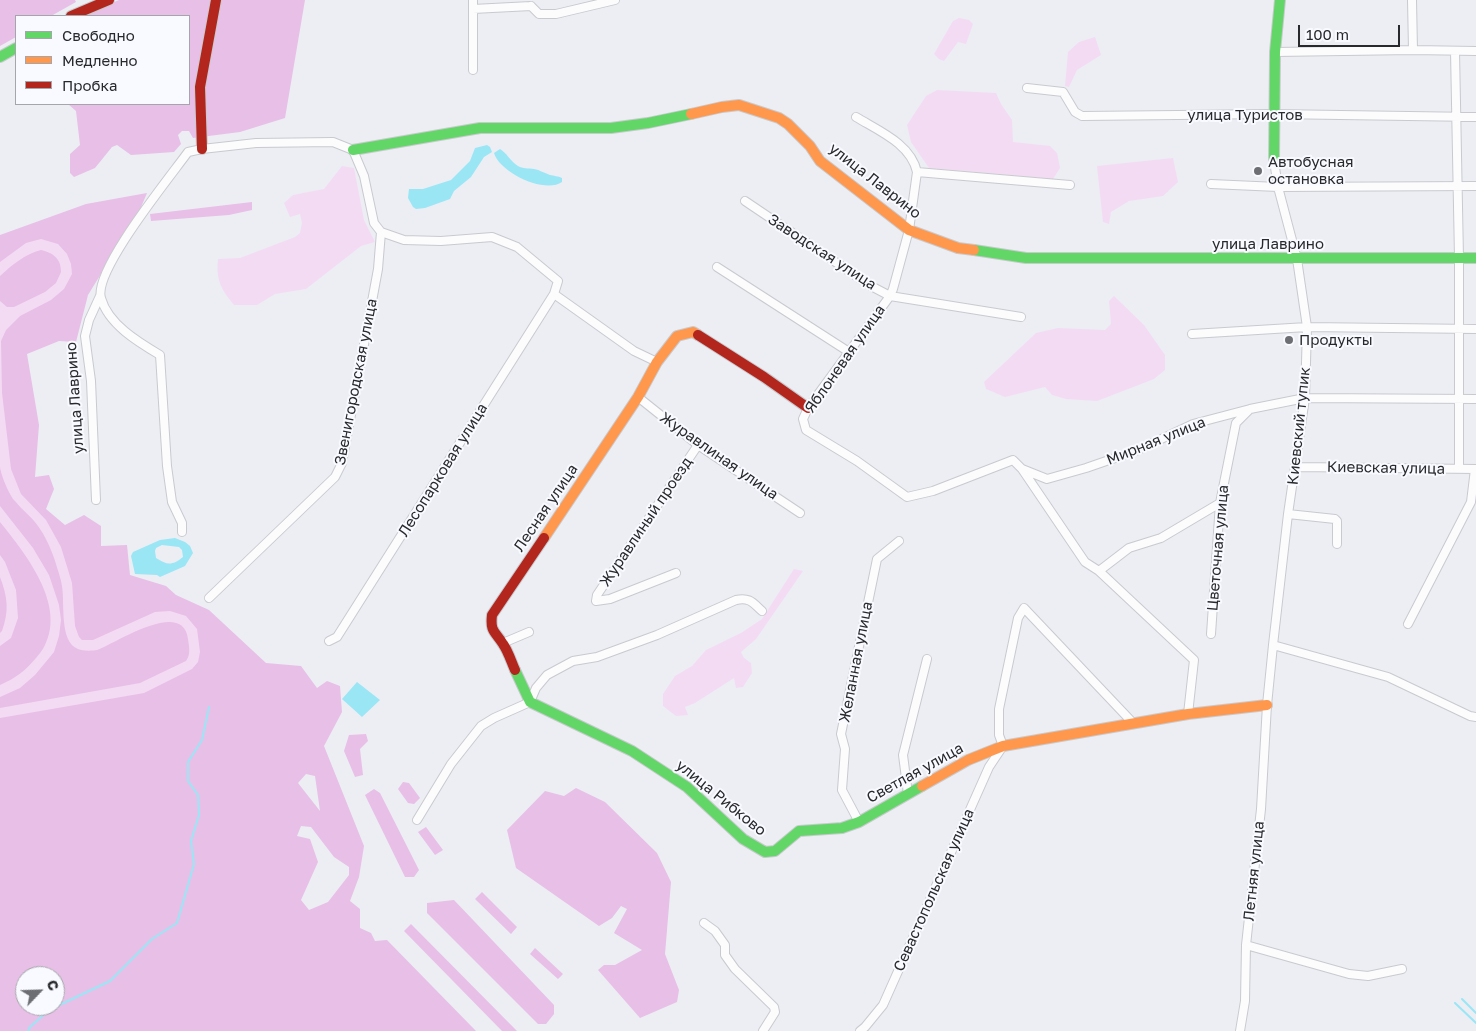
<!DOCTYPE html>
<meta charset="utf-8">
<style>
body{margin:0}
#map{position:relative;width:1476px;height:1031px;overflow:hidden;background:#eceef4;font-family:"Golos Text",sans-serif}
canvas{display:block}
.legend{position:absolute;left:15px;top:15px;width:175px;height:90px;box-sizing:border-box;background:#f9faff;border:1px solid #a5a6ab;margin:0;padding:6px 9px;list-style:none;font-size:15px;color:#28292d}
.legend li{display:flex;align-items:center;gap:10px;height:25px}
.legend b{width:25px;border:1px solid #a5a6ab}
.north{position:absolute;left:15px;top:966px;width:50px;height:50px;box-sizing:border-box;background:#f9faff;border:1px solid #a5a6ab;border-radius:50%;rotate:66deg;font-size:14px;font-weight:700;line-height:20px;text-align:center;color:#28292d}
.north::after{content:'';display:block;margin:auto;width:18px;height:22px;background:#6d6e73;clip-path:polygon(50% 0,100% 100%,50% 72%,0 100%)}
.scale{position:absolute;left:1298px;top:25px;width:102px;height:22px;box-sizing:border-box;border:2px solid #28292d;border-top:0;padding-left:6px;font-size:15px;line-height:18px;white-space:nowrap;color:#28292d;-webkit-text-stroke:4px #f9faff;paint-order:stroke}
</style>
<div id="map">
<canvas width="1476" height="1031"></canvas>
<ul class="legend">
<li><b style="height:6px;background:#63d668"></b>Свободно</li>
<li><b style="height:6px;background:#ff974d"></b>Медленно</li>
<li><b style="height:6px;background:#b3261e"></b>Пробка</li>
</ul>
<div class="north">С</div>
<div class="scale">100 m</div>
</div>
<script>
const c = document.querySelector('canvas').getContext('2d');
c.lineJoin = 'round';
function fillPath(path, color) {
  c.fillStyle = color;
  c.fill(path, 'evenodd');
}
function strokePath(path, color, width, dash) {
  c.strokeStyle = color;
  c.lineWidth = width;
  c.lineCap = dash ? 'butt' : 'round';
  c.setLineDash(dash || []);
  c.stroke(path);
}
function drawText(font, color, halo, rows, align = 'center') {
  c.font = font + ' "Golos Text",sans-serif';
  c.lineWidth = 4;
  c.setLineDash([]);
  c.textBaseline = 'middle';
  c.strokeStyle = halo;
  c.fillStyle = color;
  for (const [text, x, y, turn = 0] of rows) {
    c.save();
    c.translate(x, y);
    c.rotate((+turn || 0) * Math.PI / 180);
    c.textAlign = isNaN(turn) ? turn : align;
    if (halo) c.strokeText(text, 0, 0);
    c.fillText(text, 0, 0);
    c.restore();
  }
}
const green = new Path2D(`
 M959,18l10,2 4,4 -7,20 -8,-2 -14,19 -5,-2 -5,-5 19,-33z
 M1095,37l6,18 -24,15 -8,17 -4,-1 3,-34 11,-10z
 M937,90l59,3 5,11 11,16 1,22 37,4 7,7 3,15 -7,11 -124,-11 -18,-26 -4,-17 19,-29z
 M1173,158l5,24 -15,14 -34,5 -18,11 -2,12 -6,-2 -6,-56z
 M342,166l12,2 10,52 11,22 -14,4 -55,43 -31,5 -18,11h-23c-13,-16 -18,-24 -16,-46l22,-1 55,-21 5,-4 2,-10 -2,-9 -10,3 -6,-14 9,-8 31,-6z
 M51,226l30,46 -18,49 -51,21 10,136 41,53 67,58 73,29 5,70 -208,37v-471z
 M1114,296l30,29 21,30v15l-11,9 -57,22 -31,-2 -14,-4 -7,-8 -40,10 -19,-8 -2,-7 52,-49 22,-5 47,2 6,-6 -2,-23z
 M794,569l9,2 -47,68 -15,13 3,6 7,5 1,10 -9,14 -7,1 -2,-10 -39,25 -10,4 3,8 -12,1 -13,-10v-12l12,-18 17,-10 14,-16 35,-17 21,-14z`);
const forest = new Path2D(`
 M0,0h75l1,2 -25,14h-35v21l-16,9z
 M119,0h186l-20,118 -45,14 -47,6 -4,-7h-7l-4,4 3,9 -7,8 -43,3 -14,-10 -5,2 -17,21 -21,9 -4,-4v-19l10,-9 -4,-34 -8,-7h121v-88h-106z
 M147,193l-8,19 -51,83 -12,47 -17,-1 -32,13 12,71 -4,52 14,-2 5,14 -8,20 19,16 19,-10 17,11v20l26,-1 3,30 36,11 10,9 33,15 57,53 35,3 16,22 10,-7 13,5 2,26 -18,34 40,100 -5,31 -9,24 10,8v19l11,5 4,8 12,-1 89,91h-476v-313l144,-25 48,-24 6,-7 2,-10 -3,-23 -11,-13 -16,-5 -15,1 -62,28h-11l-3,-3 -4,-11 -3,-43 -11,-36 -15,-27 -25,-26 -10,-25 -9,-76 -1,-52 5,-11 14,-14 31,-16 13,-11 8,-15 -1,-10 -4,-10 -9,-10 -17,-5 -15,4 -26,19v-27l86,-31zM306,774l9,2 5,35 -22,-28zM301,826l10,1 23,30 15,10v8l-21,27 -19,8 -8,-10 17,-38 -8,-23 -13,-3zM25,976h30v30h-30z
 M252,202v8l-23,5 -78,6 -1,-7z
 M41,250c12,3 20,8 20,22l-5,11 -11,9 -31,15h-7l-7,-6v-25c12,-11 25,-22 41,-26z
 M0,467c1,8 9,28 15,34 7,9 17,16 23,25 8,11 14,25 18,38 2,7 5,15 6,22 3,17 -3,56 16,63 4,2 14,2 19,1 19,-7 86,-52 91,-11 1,8 3,15 -2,22l-46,22 -140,25v-11l20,-9 15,-13 19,-23 5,-16 2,-16 -2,-15 -10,-30 -16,-27 -33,-42z
 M0,522c25,31 66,82 45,123 -2,5 -6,9 -9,13 -11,13 -20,20 -36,27v-39l11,-8 7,-20 -2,-28 -11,-28 -5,-7z
 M0,577c8,21 9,34 2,54l-2,2z
 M366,734l2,7 -8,8 3,26 -8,2 -11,-26 5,-16z
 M403,782l6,1 11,15 -6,6 -6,-1 -10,-14z
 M576,788l29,14 52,51 14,29 -6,72 14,36 -2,12 -37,16 -42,-48 6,-5h11l27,-15 -28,-17 13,-24 -6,-3 -9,12 -13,8 -83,-58 -9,-38 38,-39 19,5z
 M374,789l6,4 39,77 -5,7h-9l-40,-82z
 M426,827l17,23 -8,5 -17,-23z
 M482,892l35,35 -6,7 -36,-35z
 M454,900l100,105v9l-8,10h-8l-111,-111v-10z
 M411,924l106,107h-15l-98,-100z
 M535,948l28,26 -5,5 -28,-25z`);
const water = new Path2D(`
 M487,145l3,2 2,5 -8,5 -13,20 -17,14 -4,8 -25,9 -9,1 -3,-2 -5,-9 1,-9h14l28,-9 19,-19 5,-13z
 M500,149c7,4 10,12 18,17 5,3 10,2 16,3 6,1 10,4 16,6 4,1 8,1 12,3v4c-17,12 -62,-9 -68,-29z
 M175,538l10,4 5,4 3,7 -8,13 -25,11 -3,-2 -22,-1 -4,-18 2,-4 27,-12zM162,545l17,2 3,3 1,7c-11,9 -16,8 -27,1l-1,-7 1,-3z
 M357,682l23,18 -18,17 -20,-18z`);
const stream = new Path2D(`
 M1462,999l14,14
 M1455,1003l21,20
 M28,1031l2,-4 19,-17 61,-29 42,-42 25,-16 17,-59 -3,-23 8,-26 -1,-20 -10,-14v-19l14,-22 7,-33`);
const street = new Path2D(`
 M473,0v70
 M1412,0l1,50
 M531,6l8,8h17l59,-14
 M473,9l58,-3
 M1455,51l4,207v211
 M1275,52l138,-2 63,1
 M1027,88l36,4 12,20 7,4 191,-2 203,3
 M856,117c23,14 55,27 61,55l153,13
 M917,172l-8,58 -16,59 -3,7 -82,112 -5,11 3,11 51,31 50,36 26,-6 80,-31 9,9 25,10 39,-11 52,-18 55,-26 57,-15 55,-11 171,1
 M1211,184l67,3 198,-1
 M745,201l126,85 19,10 131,21
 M717,267l132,85
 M1192,334l115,-7 169,2
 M638,397l60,48 102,68
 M1296,467l180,2
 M1022,469l63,93 14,9 95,89 -6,54
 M96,500l-5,-119 -6,-45 4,-16 11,-24
 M1288,514l47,5 2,2v23
 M182,532v-9l-10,-21 -5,-36 -7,-111c-22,-13 -52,-31 -59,-57 -8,-27 69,-121 87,-146l14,-3 54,-6 77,-1 20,8 11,26 10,47 7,9 23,8 37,1 51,-4 25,10 41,34 -4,13 80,57 23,11
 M1099,571l30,-23 32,-10 59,-35
 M676,573l-66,26 -14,2 1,-6 101,-150
 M209,598l126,-121 7,-14 36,-194 3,-37
 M1408,624l63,-122 4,-33
 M1211,634l9,-131 16,-80 13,-13
 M329,641l8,-4 217,-343
 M503,643l26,-11
 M1273,645l115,32 82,39 6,1
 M908,794l-5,-39 24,-96
 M417,820l34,-56 30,-38 13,-8 36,-16 6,-14 11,-13 26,-14 24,-4 60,-22 79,-35c14,-3 17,3 26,11
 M859,822l-17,-32 3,-41 -4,-15 36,-175 22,-18
 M704,923l11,8 10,14v10l10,14 39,38 1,5 -12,19
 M1246,945l103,29 19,2 34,-7
 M860,1031l5,-4 18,-22 106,-238 14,-21 -4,-11v-26l19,-91 6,-10 109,115
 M1240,1031l5,-30 1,-56 15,-136 6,-104 6,-60 15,-131 17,-116 2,-71 -10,-68 -19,-72 -4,-26`);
const fast = new Path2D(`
 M0,57l16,-9
 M353,150l127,-22h131l37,-5 43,-9
 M1274,161l1,-109 5,-52
 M974,250l52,8h450
 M515,670l15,32 102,49 55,36 56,52 22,13 10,-1 24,-20 43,-3 17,-6 63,-36`);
const slow = new Path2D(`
 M691,114l31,-7 17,-2 40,13 9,6 22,22 10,15 89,69 49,18 16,2
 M544,538l94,-141 19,-35 20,-26 16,-4 5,3
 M922,786l46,-26 35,-14 185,-32 79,-9`);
const jam = new Path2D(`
 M71,16l38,-16
 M202,149l-2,-62 16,-87
 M698,335l66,42 44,31
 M515,670c-4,-9 -7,-19 -12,-26 -8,-13 -13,-12 -11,-29l52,-77`);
const markers = [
 [1258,171,5,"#6d6e73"],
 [1289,340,5,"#6d6e73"]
];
const streetNames = [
 ["улица Туристов",1245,115],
 ["улица Лаврино",875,181,38],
 ["улица Лаврино",1268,244],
 ["Заводская улица",822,252,33],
 ["Яблоневая улица",845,359,-55],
 ["Звенигородская улица",356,382,-79],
 ["улица Лаврино",75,398,-94],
 ["Киевский тупик",1299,426,-84],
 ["Мирная улица",1156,441,-22],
 ["Журавлиная улица",719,456,35],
 ["Киевская улица",1386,468,1],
 ["Лесопарковая улица",443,470,-58],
 ["Лесная улица",546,508,-56],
 ["Журавлиный проезд",646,522,-56],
 ["Цветочная улица",1218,548,-85],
 ["Желанная улица",856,662,-79],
 ["Светлая улица",915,773,-29],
 ["улица Рибково",721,798,39],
 ["Летняя улица",1254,871,-84],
 ["Севастопольская улица",934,890,-66]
];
const poiNames = [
 ["Автобусная",1268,162],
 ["остановка",1268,179],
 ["Продукты",1299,340]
];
fillPath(green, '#f4dbf4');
fillPath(forest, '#e8bfe7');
fillPath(water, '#9ae6f5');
strokePath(stream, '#9ae6f5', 2);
strokePath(street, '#c8cace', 10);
strokePath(fast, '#c8cace', 12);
strokePath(slow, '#c8cace', 12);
strokePath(jam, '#c8cace', 12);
strokePath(street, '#fcfcfd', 8);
strokePath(fast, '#63d668', 10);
strokePath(slow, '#ff974d', 10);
strokePath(jam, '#b3261e', 10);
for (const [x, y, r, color] of markers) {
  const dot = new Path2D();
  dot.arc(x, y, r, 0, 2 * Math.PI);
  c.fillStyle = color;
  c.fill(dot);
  strokePath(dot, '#f9faff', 2);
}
drawText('15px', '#28292d', '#f9faff', streetNames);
drawText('15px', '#28292d', '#f9faff', poiNames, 'left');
</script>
